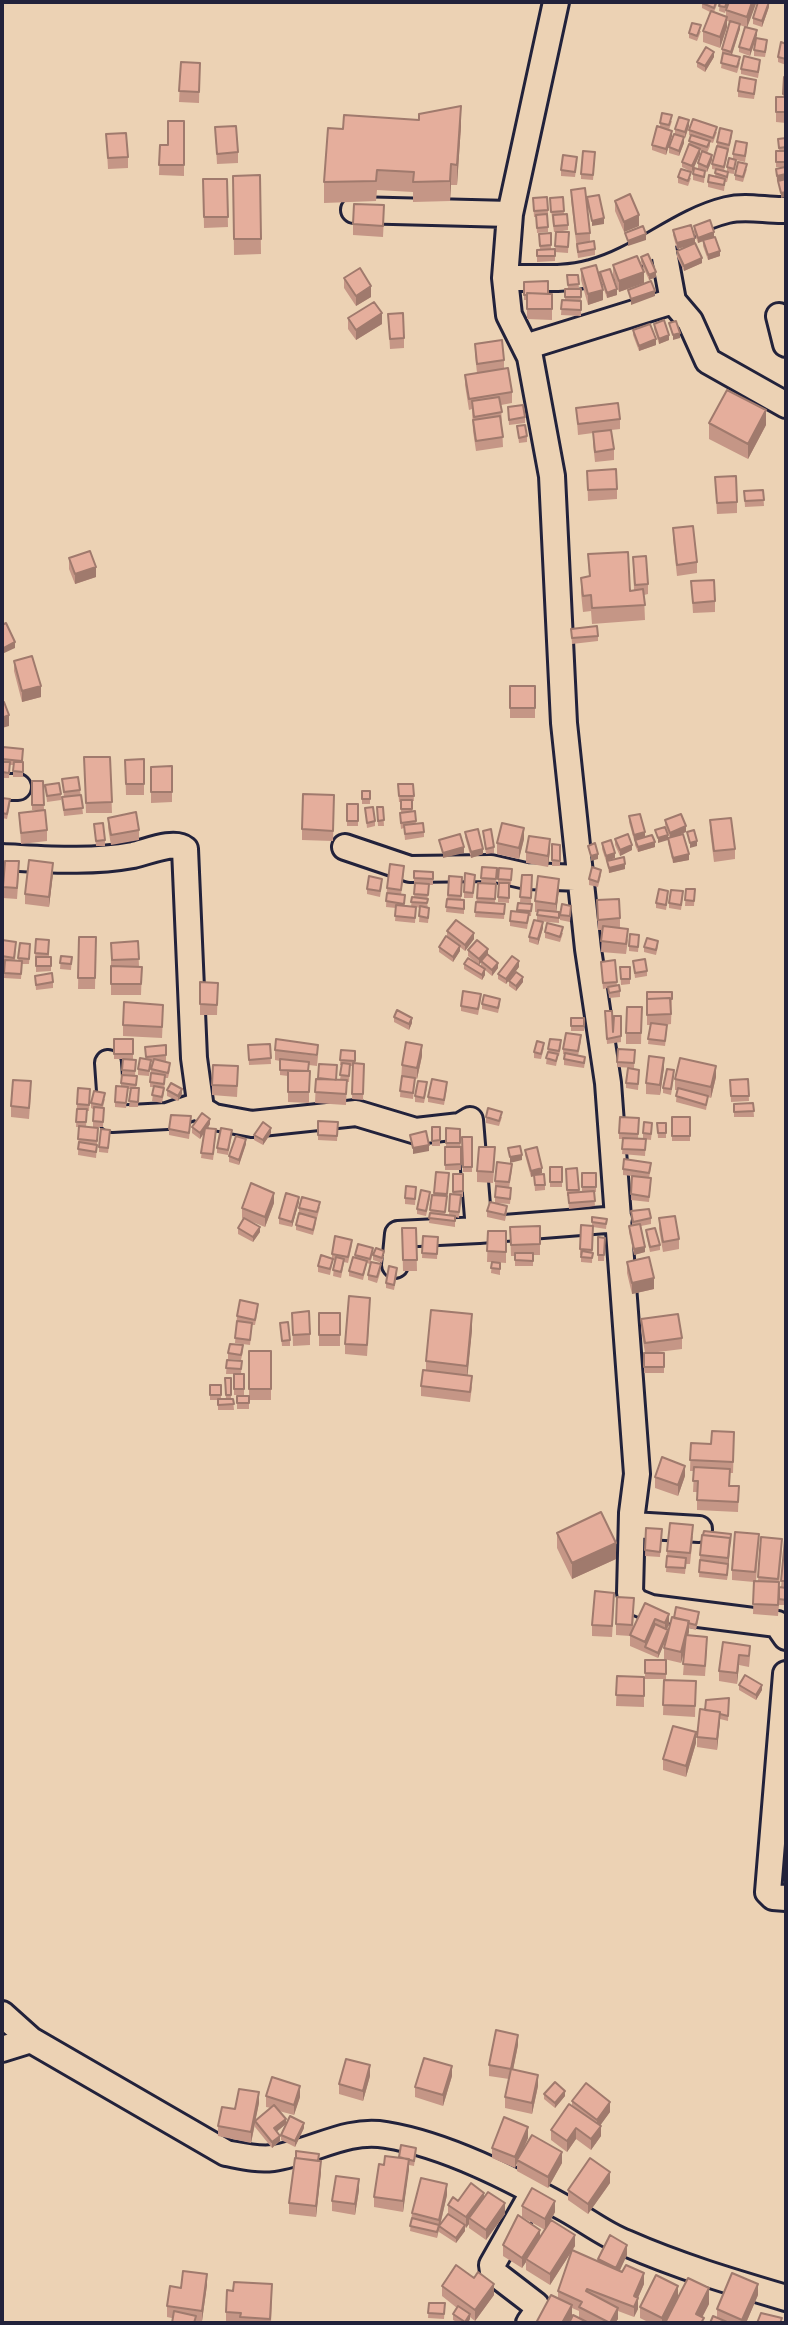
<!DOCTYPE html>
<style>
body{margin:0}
#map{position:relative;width:788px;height:2325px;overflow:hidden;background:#ecd2b4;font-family:Mynerve,sans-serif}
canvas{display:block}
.frame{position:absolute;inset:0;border:4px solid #22223b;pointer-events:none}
</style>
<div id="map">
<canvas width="788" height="2325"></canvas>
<div class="frame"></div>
</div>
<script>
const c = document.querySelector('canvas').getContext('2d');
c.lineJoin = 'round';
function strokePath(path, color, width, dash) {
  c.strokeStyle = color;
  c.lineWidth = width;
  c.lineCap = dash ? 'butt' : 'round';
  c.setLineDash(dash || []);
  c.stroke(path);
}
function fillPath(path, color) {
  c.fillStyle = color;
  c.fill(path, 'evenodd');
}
const minor = new Path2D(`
 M556,2l-46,212 -5,64 4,37 21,42 22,119 12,247 24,226 20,134 29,391 -5,39 -2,80 6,9 15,6 126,16 9,13
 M354,210l156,4
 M662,241l11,60
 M505,278c29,-1 58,3 86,-5 50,-13 87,-51 136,-63 20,-5 40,1 59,0
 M779,316l7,28
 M525,347l148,-46 17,20 18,40 78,44
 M2,787h16
 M345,847l65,22 81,-1 35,8 56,2
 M2,857c43,2 88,6 131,-2 14,-3 41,-15 52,-6l9,209 7,51 13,8 38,7 104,-11 60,18 44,-5 10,-6 9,110 140,-11
 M108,1063l4,56 55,-3 32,-11
 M395,1265l3,-31 81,-4
 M632,1525l67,4
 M786,1674l-18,218 5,5 13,1
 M2,2014l29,26 195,113c16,3 31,7 47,5 39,-5 72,-30 113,-23 61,10 126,44 180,74 20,11 39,26 60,34 52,23 106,39 160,55
 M2,2049l29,-9
 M529,2323l9,-13 -2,-5 -43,-33 -1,-7 42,-74`);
const wall = new Path2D(`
 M718,2l-4,10 12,4v-6l-1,3 -6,-2 1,-9h8l-2,6 30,-6 -9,25 10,8 -7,21 -11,-4v-5l6,-20 -5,-2v4l-8,26 8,8 -3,10 -16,-5 2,-13 -1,-1v-5l8,-27 -3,-1v6l-7,21 -17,-6v-11l7,-19 -8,-4v-5z
 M769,7l-7,20 -9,-3v-6z
 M701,31l-4,10 -8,-3v-5z
 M786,44v21l-8,-3v-5z
 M767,46l-2,11 -11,-1v-6z
 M714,57l-9,15 -8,-5v-5z
 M181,62l19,1 -1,40 -20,-1z
 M760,65l-2,13 -17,-4v-5z
 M784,77h2v46l-10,-1v-25h7z
 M756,85l-2,14 -16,-2v-6z
 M184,121v55l-25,-1 1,-30h8z
 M672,121l-3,9 3,6 -6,19 -14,-5v-5l8,-18v-4z
 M461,126l-4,59h-6l-1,16 -37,1v-10l-36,-2 -1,11 -52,2v-21l19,-53z
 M689,126l-4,12 -3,-1 2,6 -5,13 -10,-3v-6l6,-13v-5z
 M215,127l23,25v11l-21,1z
 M689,130l28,2 -4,11 -3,-1v4l-3,7 -7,-3v4l-8,18 -10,-5v-5l7,-18 2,-8 -2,-1z
 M106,134l22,23v11l-20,1z
 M732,136l-8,35 3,1v-5l6,-8v-5l14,-6 -2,14 -9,-2 -2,14 -6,-1v5l-1,4h-2l-1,9 -16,-4v-5l7,-6 1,-6 -4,-1v-5l5,-17v-5z
 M786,138v29l-9,14 -1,-12 9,-2h-9v-16h3l-1,-12z
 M595,157l-2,23 -12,-1v-5z
 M712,160l-5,12 -2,-1 -1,12 -11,-3v-6l5,-5v-6z
 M577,162l-2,15 -14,-1v-6z
 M747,169l-4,13 -8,-2v-5z
 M260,175l1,79 -27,1 -1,-79z
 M678,177l13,1 -3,8 -10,-3z
 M203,179h24l1,48 -24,1z
 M571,190l19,43v9l5,7v6l-17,3 -7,-58z
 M563,197l1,17 4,11v5l-11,2h12l-1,21 -13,-1 1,-20h-2l-4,-29z
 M533,198l15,12v22l-11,1 -1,-16h-2z
 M615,201l24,25 -15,6 -9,-21z
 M384,216l-1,21 -30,-2v-11z
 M694,226l20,11 6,19 -12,4 -5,-14v-5l-5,2 -4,-11z
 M673,230l22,14 7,19 -18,8 -7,-14v-6l15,-7 -15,5 -4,-14z
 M539,234l12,11v4h4v12l-18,1v-12h3z
 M641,257l15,20 -7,3 -8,-18z
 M613,265l31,18 -25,9 -6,-16z
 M581,269l22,31 -15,5 -7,-25z
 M600,272l17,23 -10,3 -7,-20z
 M567,275h11l1,14h2v27l-20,-1 1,-15h3v-11h3z
 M344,278l27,19 -15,9 -12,-18z
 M524,282l24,12h4v26l-25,-1v-19h-3z
 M388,314l16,24v10l-14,1z
 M348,318l34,6 -26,16 -8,-11z
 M654,324l15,16 -10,4 -5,-15z
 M633,330l23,15 -17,6 -6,-16z
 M475,344l29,16v8l8,24v11l-11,2 2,42 -27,4 -3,-20 -1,-22 -3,1 -4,-25v-10l12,-2 -2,-19z
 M508,407l17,10v6l-16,2z
 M576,408l44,11v10l-9,1 3,19v11l-19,2 -2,-19v-10l-15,2z
 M709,423l57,2 -18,34 -39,-20z
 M517,426l10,10v6l-8,1z
 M587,471l30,18v10l-29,2z
 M715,477l22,25v11l-20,1z
 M763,490l1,16 -19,1 -1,-16z
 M673,528l24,34v11l-20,3 -4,-37z
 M588,554l42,37 4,-1 -1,-33 15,27v10l-4,1 1,25 -53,4 -1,-13 -8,1 -2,-19v-15l8,-2z
 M69,558l27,19 -21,7 -6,-15z
 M691,581l24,20v11l-22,1z
 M571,629l27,7v5l-26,3z
 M14,661l27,36 -19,5 -8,-31z
 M510,686h25v32h-25z
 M3,747l20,2v28h-10v-12h-3l-1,13h-7z
 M84,757h26l2,56h-26z
 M144,759v36h-18l-1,-35z
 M172,766v36l-21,1v-36z
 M62,779l18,11 3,24 -19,2 -2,-19h2z
 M32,781h11l1,29h-12z
 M398,784h15l1,17h-2v10h3l1,13 8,8v5l-19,3 -1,-12 -3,1 -1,-11v-5h1v-11h-2z
 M45,785l16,9v6l-14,2z
 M362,791h8v13h-8z
 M2,798l8,7 -3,14 -5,-1z
 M347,804h11v22h-11z
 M334,806l-1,35 -31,-1v-11z
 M377,807h6l1,19h-6z
 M365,808l10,13v5l-8,2z
 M19,813l28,17v11l-26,3z
 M629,816l16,21 10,10 -17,5 -3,-7v-5l2,-1 -3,1 -5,-18z
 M108,818l31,12v10l-28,5 -3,-17z
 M665,820l21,12 -11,4 14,24 -16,3 -5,-20v-5h2l-5,-13z
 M710,820l25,29v10l-21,3 -4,-31z
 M94,824l11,16v6h-9z
 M483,831l11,16v6l-8,1z
 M465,832l18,22 -12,4 -6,-21z
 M524,839l-5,20 -22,-5v-11z
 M615,839l17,11 -12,6 -5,-11z
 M602,843l13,15 -6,2 16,9 -16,4 -2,-12h-1l-4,-12z
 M552,844l8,1v21h-8z
 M550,850l-2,17 -22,-4v-11z
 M482,867l15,1 -2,35 10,1 -1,15 -29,-2 3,-34h3z
 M512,869l-1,16h-2v18l-11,-1v-23z
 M19,872l-2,27 -14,-1v-11z
 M404,872l-3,23h4l-1,11 7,1 1,-10h2l1,-13h-1v-6l19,-6v13h-4l-2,18 2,10 -1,10 -9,-1 1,-14 -4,-1 -1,16 -20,-2 1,-13 -10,-1 1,-19z
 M53,874l-4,33 -24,-3v-10z
 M522,875h10l-1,28 -11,-1z
 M601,875l-3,12 -9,-2v-6z
 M449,876l13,1 -1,23h3v14l-18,-2z
 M475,880l-2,18h-9v-6z
 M382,884l-2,13 -13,-3v-5z
 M686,889h9l-1,17h-9z
 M559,890l-3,22h3v11l-22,-2 6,7 -5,17 -9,-3v-5l8,-16v-9h-2v-11z
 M668,896l-2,14 -10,-2v-5z
 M683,896l-2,14 -12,-2v-5z
 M597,900l23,18v10l8,12 -2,14 -25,-2 1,-22h-4z
 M518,903l14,1 -1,12h-2l-2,13 -17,-3v-5l7,-9z
 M571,911l-1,11 -10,-2v-5z
 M447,931l27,8 -9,12 -5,-4v4l-7,11 -14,-10v-5l8,-10z
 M545,932l18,1 -3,9 -15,-4z
 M79,937h17l-1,52h-17z
 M36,939l13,1v17h2v14l-15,1v-14h-1z
 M2,940l14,7 -1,14h3l2,-18 10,6 -1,15h-7l-1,15 -17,-1 1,-16h-3z
 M639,940l-1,12 -9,-1v-5z
 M138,941l1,26h3l-1,28h-30v-52z
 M658,946l-2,9 -12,-3v-5z
 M468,950l20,4 10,14 -6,8 -7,-6v5l-3,5 -18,-11v-5l17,3v-5l-2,3 -11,-9z
 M61,956l11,1 -1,13 -11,-1z
 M615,960l2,26 3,5v6l-11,1 -1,-10 -5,1 -2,-27z
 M633,961l14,10v5l-12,2z
 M519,967l-13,17 -8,-5v-5z
 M620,967h10v17l-9,1z
 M35,976l18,6v6l-17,2z
 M509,981l14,1 -7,9 -7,-5z
 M200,982l18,1 -1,32h-17z
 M672,992l-1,32 -6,1 2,5 -2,16 -17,-2 2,-19h-3v-16z
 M481,999l-3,16 -17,-4v-5z
 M482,1004h18l-2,9 -16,-4z
 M642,1007l-1,37h-15v-11z
 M605,1011l8,21 8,-16v26l-14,2z
 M163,1015l-1,23 -39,-2v-11z
 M394,1017l18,6 -3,7 -15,-8z
 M571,1018h13v13h-13z
 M114,1039h19v20l3,1 -1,16 2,6 -1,6 3,6 -1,13h-9l2,-18h-3l-2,19 -11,-1v-5l6,-15 2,-28h-9z
 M581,1041l-3,15 7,6 -1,6 -20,-3v-11h-1v-5z
 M270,1044l1,20 -22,1 -1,-20z
 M166,1045v16h-5l9,8 -2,9h-3l-1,15 -2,10 -10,-2 2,-14h-4v-5l1,-13 2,-7h-2l-2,14 -11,-1v-6l8,-10 -1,-12z
 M561,1046l-2,10h-1l-2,10 -10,-2 2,-15z
 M544,1048l-3,11 -7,-1v-6z
 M618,1049l17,1 -1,18 -17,-1z
 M275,1050l43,6 -1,10 -8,-1v38l-21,-1v-26l-8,-1v-14l-5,-1z
 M341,1050l14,1v12l9,1 -1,36 -11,-1 1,-33h-3l-1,16h-2l-1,23 -31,-2 1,-24 24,1 2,-15h-2z
 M422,1056l-5,23 -2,-1 -2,21 -13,-2 2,-32z
 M664,1068l-4,27 -14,-1v-11z
 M639,1075l-1,15 -12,-2v-5z
 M674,1076l-3,19 -8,-2v-5z
 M238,1077l-1,20 -25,-2v-10z
 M716,1077l-5,21 -3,-1 -2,13 -30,-8 1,-12h-2v-11z
 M748,1079l1,22 -18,1 -1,-22z
 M427,1088l-3,15 -9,-1v-6z
 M447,1088l-3,17 -16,-3v-5z
 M167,1090l15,4 -4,7 -11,-5z
 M31,1092l-2,27 -18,-2v-11z
 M90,1095l-1,16h-2l-1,16 12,6 -2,25 -18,-3 1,-28h-3l1,-23z
 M105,1099l-2,8 1,1 -1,19h-10v-18l-2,-1v-5z
 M753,1103l1,14h-20v-13z
 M486,1117h16l-3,9 -13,-3z
 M672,1117h18v24h-18z
 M639,1118l-1,21h8l-1,17 -23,-2 1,-15h-4v-6z
 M191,1121l-2,18 -20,-4v-6z
 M318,1121l20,1 -1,19 -19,-1z
 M657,1123h9v15h-8z
 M210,1124l-2,4 8,7 -3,25 -12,-2 3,-25 -4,6 -8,-6v-6z
 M432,1127h8v19h-8z
 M446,1128l14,1 1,41h-16v-23h1z
 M652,1128l-1,12 -8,-1v-6z
 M271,1133l-8,12 -9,-5v-5z
 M232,1135l-4,20 -11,-2v-5z
 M110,1136l-2,17 -9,-1v-5z
 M462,1137h10v35h-9z
 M246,1144l-7,21 -10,-3v-6z
 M525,1150l17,23 -4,1 7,11v5l-10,1 -1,-15 -3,1 -6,-22z
 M495,1158l-2,25 -16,-1v-11z
 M550,1167h12v20h-12z
 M577,1168l2,24h3v-19h14v19h-2l1,14 -26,3 -1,-13h-1l-1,-27z
 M651,1168l-2,10 2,5 -2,19 -18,-2 1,-24 -9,-1v-6z
 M512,1170l-3,18 2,5 -1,11 -15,-1v-6l7,-10 -7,-1v-5z
 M453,1174h10v23h-2l-2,21 -4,-1v10l-26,-4 3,-28h2v-2l15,-14 -4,36h4l1,-21h3z
 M416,1192l-1,13 -10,-1v-6z
 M430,1198l-4,18 -9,-2v-5z
 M299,1202l-7,25 -13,-3v-6z
 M274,1203l-9,24 -15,-6 10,11 -7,10 -15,-8v-6l5,-9 -1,-1v-10z
 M320,1207l-3,11 -10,-3 9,8 -3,12 -17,-5v-5l3,-12v-5z
 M487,1211h20l-2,10 -18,-4z
 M631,1211l20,7v6l-10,2 4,26 -11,3 -5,-23v-6l3,-1z
 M592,1217l15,2 -1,10 -13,-2 -1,36 -11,-1v-7h-1v-6l12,-23z
 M659,1218l20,21v10l-16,3 -4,-23z
 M540,1226v29h-7v11h-18v-10h-4l-1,-29z
 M402,1228h14l1,43h-14z
 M646,1230l14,15v5l-10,2 -4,-17z
 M488,1231h18v32l-12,-1 6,7v6l-9,-2 1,-11h-5z
 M423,1236l15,1 -1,22 -15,-1z
 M598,1237l7,1 -1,23h-6z
 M352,1245l-4,18 -4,-1 -3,16 -8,-2 2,-16h-2l-3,15 -12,-3v-6l14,-8v-4z
 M373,1253l-3,11 -3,-1 -4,17 -14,-4v-5l6,-13v-3z
 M373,1255l11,1 -2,7 -9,-3z
 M627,1262l27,27 -22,5 -5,-21z
 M381,1270l-4,13 -9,-3v-5z
 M397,1273l-3,17 -8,-2v-5z
 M370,1308l-3,48 -22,-2v-10z
 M258,1309l-3,16h-3l-2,20 -15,-2 2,-27z
 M292,1313l18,21v11l-17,1z
 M319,1313h21v33h-21z
 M641,1319l41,19v11l-32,4h14v20h-20l1,-20 -4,-24z
 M280,1323l10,17v6h-8z
 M472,1330l-5,46 5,11 -2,15 -49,-6v-10l5,-15v-10z
 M243,1351l-2,9 -13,-1v-6z
 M249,1351h22v49h-22z
 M227,1360l15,1 -1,13h3v21h-10v-21h-8z
 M225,1378h6v21h2l1,11h-16v-10h-8v-15h11v14h5z
 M237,1396h12v13h-12z
 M691,1443l20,1 23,-1 -1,30h-3v13h9l-1,26 -41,-2v-18h-4l1,-21h-4z
 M685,1476l-7,20 -23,-8v-11z
 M646,1528l16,1 -2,28 -15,-1z
 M557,1533l59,26 -44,20 -15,-31z
 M693,1536l-3,28h-4l-1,10 -19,-2 1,-21z
 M761,1537l21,12 -3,38h2l5,-47v65h-7l-1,11 -25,-2 1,-32 -22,-2v-10l27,-26 -3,37h2z
 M731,1539l-4,41 -28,-3 1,-22z
 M614,1603l-2,34 -20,-1v-11z
 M645,1603l24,21 -2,6h1l31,-13 -3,13 -7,-2 -1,8 19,12 -2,28 -22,-1 2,-26 -4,14 -17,-4v-11l2,-9 -8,19 -28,-12v-10l-14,-1v-11l18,-15 -1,21z
 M723,1642l27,15 -1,10 -10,-2 -2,19 -18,-3v-10z
 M645,1660h21v19h-21z
 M617,1676l27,1v30l-28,-1z
 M664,1680l32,1 -1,36 -32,-2z
 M739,1685l23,5 -6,10 -17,-10z
 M729,1698l-1,23 -8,-2 -3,31 -20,-3v-10l8,-27z
 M696,1743l-10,34 -23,-7v-11z
 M518,2045l-5,25 25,16 -6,28 -27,-6v-11l4,-18 -20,-3v-11z
 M370,2076l-7,25 -24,-7v-10z
 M452,2076l-9,30 -28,-9v-10z
 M544,2094l21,2 -10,12 -11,-9z
 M266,2096l34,1 -6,18 -15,-4 7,13 -9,7 3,10 -8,7 -17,-21v-3l-4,19 -33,-7v-10l17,-17 24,-6 -4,18 16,-13 -5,-1z
 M572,2101l38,11 -10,13 1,11 -10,14 -15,-11 -9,13 -16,-12v-10l21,-24z
 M304,2128l-9,19 -14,-7v-5z
 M528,2138l-7,16 41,9 -14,25 -31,-17v-9l-2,6 -23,-10v-10z
 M416,2153l-2,13 -5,-1 -6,47 -29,-5v-10l10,-32 15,-7z
 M319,2161l2,11 -5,45 -27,-3v-11z
 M610,2183l-22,31 -20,-14v-10z
 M359,2190l-4,25 -23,-4v-10z
 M447,2195l-7,31 8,-12v-9l10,-4 26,-4 21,17 -19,26 -17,-12v-4l-3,4 -1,-1v4l-9,12 -17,-11v-5l-2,11 -27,-7 2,-18z
 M522,2206l33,6 -7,13 27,21 -25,39 -24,-15v-8l-4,6 -19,-12v-11l37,-8 5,-7 -23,-13z
 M627,2255l-8,16 25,13 -6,14v11l-4,8 -16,-6v8l-3,4h-26l-2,-1v1l-8,-5v-7l-7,-3v8l-4,7h-32l22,-25v-7l40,-29v-3z
 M207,2285l-5,36h-6v2l-29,-6v-11l14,-18z
 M442,2286l52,9 -19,26 -5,-4 -2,6h-9l-6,-3v-6l4,-6 -15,-12z
 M758,2295l-12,28h-37l8,-5v-9z
 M678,2296l31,8 -7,14 2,5h-54l-10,-5v-11z
 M272,2300l-1,23h-53h8v-11z
 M429,2303h16l-1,16 -16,-1z`);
const shadedWall = new Path2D(`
 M752,2h4v2l-9,24v-11z
 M769,2v5l-7,20v-6z
 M727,17v10l-7,21v-11z
 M740,24v5l-9,28v-5z
 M757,30v5l-7,21v-6z
 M714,52v5l-9,15v-6z
 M461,106v20l-4,59v-20z
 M689,120v6l-4,12v-6z
 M672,131v5l-6,19v-6z
 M684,137v6l-5,13v-5z
 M700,149v5l-8,18v-6z
 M712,155v5l-5,12v-5z
 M451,164v21l-1,16v-20z
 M786,174v5l-9,2v-5z
 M786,192v5l-5,1v-5z
 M639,215v11l-15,6v-10z
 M604,218v6l-12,2v-5z
 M714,232v5l-16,6v-5z
 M646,234v6l-18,6v-5z
 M695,238v6l-18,5v-6z
 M720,251v5l-12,4v-5z
 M702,258v5l-18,8v-5z
 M644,272v11l-25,9v-11z
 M656,272v5l-7,3v-5z
 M371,286v11l-15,9v-10z
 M617,289v6l-10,3v-5z
 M603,290v10l-15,5v-11z
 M655,291v5l-24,9v-6z
 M382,313v11l-26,16v-10z
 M680,333v5l-7,2v-5z
 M669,335v5l-10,4v-5z
 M656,339v6l-17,6v-5z
 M766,410v15l-18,34v-15z
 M96,567v10l-21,7v-10z
 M15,642v6l-13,6v-5z
 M41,686v11l-19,5v-11z
 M9,715v11l-7,2v-10z
 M686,826v6l-16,6v-5z
 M524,828v11l-5,20v-11z
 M645,832v5l-11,3v-5z
 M668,835v5l-10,3v-5z
 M550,839v11l-2,17v-11z
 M697,841v5l-7,2v-5z
 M655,842v5l-17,5v-5z
 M632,845v5l-12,6v-6z
 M464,847v6l-21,5v-5z
 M483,849v5l-12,4v-6z
 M615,853v5l-9,3v-5z
 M598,854v5l-7,2v-5z
 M689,854v6l-16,3v-5z
 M53,863v11l-4,33v-10z
 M625,864v5l-16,4v-5z
 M559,879v11l-3,24v-10z
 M543,922v6l-5,17v-6z
 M474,933v6l-9,12v-6z
 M460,946v5l-7,11v-5z
 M488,949v5l-9,11v-6z
 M519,961v6l-13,17v-5z
 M498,963v5l-6,8v-6z
 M485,969v6l-3,5v-5z
 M523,977v5l-7,9v-5z
 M412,1018v5l-3,7v-6z
 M422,1045v11l-5,23v-11z
 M664,1058v10l-4,27v-10z
 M716,1066v11l-5,21v-11z
 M182,1089v5l-4,7v-5z
 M210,1119v5l-10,15v-6z
 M271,1128v5l-8,12v-5z
 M246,1139v5l-7,21v-5z
 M429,1145v6l-16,3v-6z
 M522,1155v5l-12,3v-6z
 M542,1168v5l-11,4v-6z
 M274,1193v10l-9,24v-10z
 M299,1197v5l-7,25v-5z
 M260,1227v5l-7,10v-5z
 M645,1247v5l-11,3v-6z
 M654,1278v11l-22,5v-11z
 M472,1314v16l-5,51v-15z
 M685,1466v10l-7,20v-11z
 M731,1534v5l-4,41 1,-22z
 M616,1543v16l-44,20v-16z
 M669,1614v10l-4,10v-11z
 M655,1619v11l-10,17v-5z
 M689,1621v11l-8,31v-11z
 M668,1630v5l-10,23v-5z
 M739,1655v10l-2,19v-11z
 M762,1685v5l-6,10v-5z
 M720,1712v10l-3,28v-11z
 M696,1732v11l-10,34v-11z
 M518,2035v10l-7,35v-11z
 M370,2065v11l-7,25v-10z
 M452,2066v10l-9,30v-11z
 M538,2075v11l-6,28v-11z
 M300,2086v11l-6,18v-10z
 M565,2091v5l-10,12v-5z
 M259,2092v11l-8,40v-11z
 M610,2102v10l-13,18v-10z
 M286,2119v5l-12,10v-6z
 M304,2123v5l-9,19v-6z
 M601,2126v10l-10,14v-11z
 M528,2127v11l-13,30v-11z
 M576,2128v11l-9,13v-11z
 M280,2136v5l-8,7v-6z
 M562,2152v11l-14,25v-11z
 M409,2159v11l-6,42v-11z
 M321,2161v11l-5,45v-11z
 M610,2172v11l-22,31v-10z
 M359,2179v11l-4,25v-11z
 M447,2184v11l-10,43 2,-18z
 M484,2193v10l-15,15v6l-3,4v-11z
 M555,2201v11l-10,18v-11z
 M505,2203v11l-19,26v-10z
 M465,2225v6l-9,12v-5z
 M540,2230v10l-14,19v3l-4,6v-10z
 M575,2235v11l-25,39v-11z
 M627,2245v10l-11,24v-11z
 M644,2273v11l-10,23v-11z
 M207,2274v11l-5,36v-10z
 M494,2284v11l-19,26v-11z
 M758,2284v11l-12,28h-4v-3z
 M678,2286v11l-13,26h-3v-5z
 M709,2288v16l-10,19 -3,-9z
 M638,2298v11l-4,8v-10z
 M572,2305v11l-4,7h-6z
 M618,2308v11l-3,4h-5z
 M470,2314v5l-2,4h-3z`);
const building = new Path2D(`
 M702,2h14l-2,6 -12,-5z
 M720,2h7l-2,5 -6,-1z
 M729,2h23l-5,15 -21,-7z
 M758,2h11l-7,19 -9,-3z
 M711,11l16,6 -7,20 -17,-6z
 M730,21l10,3 -9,28 -9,-3z
 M692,23l9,2 -4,11 -8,-3z
 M745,27l12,3 -7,20 -11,-3z
 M756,38l11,2 -2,12 -11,-2z
 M781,42l5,2v15l-8,-2z
 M706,47l8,5 -9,14 -8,-4z
 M723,53l17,4 -3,10 -16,-4z
 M744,56l16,4 -2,12 -17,-3z
 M181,62l19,1 -1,29 -20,-1z
 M740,77l16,3 -2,14 -16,-3z
 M784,77h2v17h-3z
 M776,97h10v15h-10z
 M461,106l-4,59 -6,-1 -1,17 -37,1 1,-10 -37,-2 -1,11 -52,1 4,-54 15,1 1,-14 75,5v-6z
 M662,113l10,2 -3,10 -9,-2z
 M679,117l10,3 -4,12 -10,-3z
 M693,119l24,8 -4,11 -24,-8z
 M168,121h16v44h-25l1,-20h8z
 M236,126l2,26 -21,2 -2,-27z
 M657,126l15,5 -6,18 -14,-4z
 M720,128l12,3 -3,14 -12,-3z
 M126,133l2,24 -20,1 -2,-24z
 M674,134l10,3 -5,14 -10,-4z
 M691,135l19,6 -3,6 -18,-6z
 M786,138v9l-7,1 -1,-9z
 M736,141l11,2 -2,13 -12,-2z
 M689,144l11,5 -8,17 -10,-4z
 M717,146l11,3 -4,18 -12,-3z
 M583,151l12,1 -2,23 -12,-1z
 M702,151l10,4 -5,12 -9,-4z
 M776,151h10v11h-10z
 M563,155l14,2 -2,15 -14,-2z
 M729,158l7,2 -2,9 -7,-2z
 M738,162l9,2 -4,13 -8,-2z
 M785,167l1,7 -9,2 -1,-7z
 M694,168l11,3 -1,6 -11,-3z
 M681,169l10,3 -3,9 -10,-4z
 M716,169l12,3 -1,5 -12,-4z
 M260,175l1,64h-27l-1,-63z
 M709,175l16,4 -1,6 -16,-3z
 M203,179h24l1,38h-24z
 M786,179v13l-5,1 -3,-12z
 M585,188l5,45 -14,1 -5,-44z
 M630,194l9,21 -15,7 -9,-21z
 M599,195l5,23 -12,3 -5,-24z
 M547,197l1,13 -14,1 -1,-13z
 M563,197l1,14 -13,1 -1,-14z
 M354,204l30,1 -1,21 -30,-2z
 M547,214l1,13 -11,1 -1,-13z
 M567,214l1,11 -14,1 -1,-11z
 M710,220l4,12 -16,6 -4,-12z
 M691,225l4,13 -18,5 -4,-13z
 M643,226l3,8 -18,7 -3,-8z
 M556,232h13l-1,15 -13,-1z
 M551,233v12l-11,1 -1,-12z
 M715,237l5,14 -12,4 -5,-15z
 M594,241l1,8 -17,3 -1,-8z
 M695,243l7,15 -18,8 -7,-15z
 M555,249v7h-18v-6z
 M648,254l8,18 -7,3 -8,-18z
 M637,256l7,16 -25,9 -6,-16z
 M596,265l7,25 -15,4 -7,-25z
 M360,268l11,18 -15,10 -12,-18z
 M610,269l7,20 -10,4 -7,-21z
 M567,275h11l1,9 -11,1z
 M548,281v13l-21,-1v2h-3v-13z
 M651,281l4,10 -24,8 -3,-9z
 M565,289h16v8h-16z
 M527,293l25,1v15h-25z
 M562,300l19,1v9l-20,-1z
 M374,302l8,11 -26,17 -8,-12z
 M403,313l1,25 -14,1 -2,-25z
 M664,320l5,15 -10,4 -5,-15z
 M676,321l4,12 -7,2 -4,-12z
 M650,324l6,15 -17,7 -6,-16z
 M502,340l2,20 -27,4 -2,-20z
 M508,368l4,24 -43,7 -4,-24z
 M727,390l39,20 -18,34 -39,-21z
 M499,397l3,15 -28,5 -2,-16z
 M618,403l2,16 -42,5 -2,-16z
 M523,405l2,12 -16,3 -1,-13z
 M500,416l3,21 -27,4 -3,-21z
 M525,425l2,11 -8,2 -2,-12z
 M611,430l3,19 -19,3 -2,-20z
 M616,469l1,20 -29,1 -1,-19z
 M736,476l1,26 -20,1 -2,-26z
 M763,490l1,10 -19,1 -1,-10z
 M693,526l4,36 -20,3 -4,-37z
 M90,551l6,16 -21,7 -6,-16z
 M628,552l2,39 13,-2 2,16 -53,3 -1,-13 -8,1 -2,-18 9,-2 -2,-22z
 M646,556l2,28 -13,1 -2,-28z
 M714,580l1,21 -22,2 -2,-22z
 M6,623l9,19 -13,7v-24z
 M597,626l1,10 -26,2 -1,-9z
 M32,656l9,30 -19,5 -8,-30z
 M510,686h25v22h-25z
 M4,702l5,13 -7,3v-15z
 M3,747l20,2 -1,12 -20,-2z
 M84,757h26l2,45 -26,1z
 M144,759v25h-18l-1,-24z
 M2,762h8l-1,11 -7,-1z
 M14,762h9v10l-10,-1z
 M172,766v26h-21v-25z
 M78,777l2,13 -16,2 -2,-13z
 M32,781h11l1,24h-12z
 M59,783l2,11 -14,2 -2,-11z
 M398,784h15l1,12h-15z
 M362,791h8v8h-8z
 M303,794l31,1 -1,36 -31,-2z
 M81,795l2,13 -19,2 -2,-13z
 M2,798l8,1 -3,15 -5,-1z
 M401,800h11v9h-11z
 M347,804h11v17h-11z
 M373,807l2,14 -8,2 -2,-15z
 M377,807h6l1,13 -6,1z
 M45,810l2,20 -26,3 -2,-20z
 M415,811l1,10 -15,2 -1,-10z
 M136,812l3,18 -28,5 -3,-17z
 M640,814l5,18 -11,3 -5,-19z
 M681,814l5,12 -16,7 -5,-13z
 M731,818l4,31 -21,2 -4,-31z
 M103,823l2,17 -9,1 -2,-17z
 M423,823l1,9 -19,2 -1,-9z
 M502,823l22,5 -5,20 -22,-5z
 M665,827l3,8 -10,3 -3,-8z
 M478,829l5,20 -12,3 -6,-20z
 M491,829l3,18 -8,2 -3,-18z
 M694,830l3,11 -7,2 -3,-11z
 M460,834l4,13 -21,6 -4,-13z
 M628,834l4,11 -12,5 -5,-11z
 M683,834l6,20 -16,4 -5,-20z
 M652,835l3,7 -17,5 -3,-7z
 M529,836l21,3 -2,17 -22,-4z
 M611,840l4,13 -9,3 -4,-13z
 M595,843l3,11 -7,2 -3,-10z
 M552,844l8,1v16l-8,-1z
 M624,857l1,7 -16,4 -2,-7z
 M29,860l24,3 -4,34 -24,-3z
 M5,861h14l-2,27 -14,-1z
 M390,864l14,2 -3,24 -14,-2z
 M482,867l15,1 -1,11 -15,-1z
 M592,867l9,3 -3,12 -9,-3z
 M499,868l13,1 -1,11 -13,-1z
 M414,871l19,1v7l-19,-1z
 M465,873l10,2 -2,18 -9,-1z
 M522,875h10l-1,23 -11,-1z
 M369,876l13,3 -2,12 -13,-2z
 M449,876l13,1 -1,19 -13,-1z
 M538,876l21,3 -3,25 -21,-3z
 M415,883l14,1 -1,11 -14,-1z
 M478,883l18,1 -1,15 -18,-1z
 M499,883h10v15l-11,-1z
 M659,889l9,2 -2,14 -10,-2z
 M686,889h9l-1,12 -9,-1z
 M671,890l12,1 -2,14 -12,-2z
 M387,893l18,2 -1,9 -18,-3z
 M412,897l16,2 -1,4 -16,-1z
 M447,899l17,1v9l-18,-2z
 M619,899l1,19 -22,2 -1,-20z
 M476,902l29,2 -1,10 -29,-2z
 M518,903l14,1 -1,7 -14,-1z
 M562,904l9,2 -1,10 -10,-1z
 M396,905l20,2 -1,11 -20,-2z
 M420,906l9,2 -1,10 -9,-2z
 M538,910l21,2v6l-22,-3z
 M511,911l18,2 -2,10 -17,-2z
 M456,920l18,13 -9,12 -18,-14z
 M534,920l9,2 -5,17 -9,-2z
 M547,923l16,4 -3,10 -15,-5z
 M603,926l25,3 -2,15 -25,-3z
 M630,934l9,1 -1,12 -9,-1z
 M446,936l14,10 -7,11 -14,-10z
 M79,937h17l-1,41h-17z
 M647,938l11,3 -2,9 -12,-3z
 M36,939l13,1 -1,14 -13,-1z
 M2,940l14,2 -2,16 -12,-2z
 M477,940l11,9 -9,10 -11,-9z
 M138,941l1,18 -27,1 -1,-17z
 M20,943l10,1 -1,15 -11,-1z
 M487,954l11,9 -6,7 -11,-9z
 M61,956l11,1 -1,7 -11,-1z
 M512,956l7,5 -13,18 -8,-5z
 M36,957h15v9h-15z
 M468,958l17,11 -3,6 -18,-11z
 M645,959l2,12 -12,2 -2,-12z
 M5,960l17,1 -1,13 -17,-1z
 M615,960l2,22 -14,1 -2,-21z
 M111,966l31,1 -1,17h-30z
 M620,967h10v12h-9z
 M516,972l7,5 -7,9 -7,-5z
 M52,973l1,9 -17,3 -1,-9z
 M200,982l18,1 -1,22 -17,-1z
 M619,985l1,6 -11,2 -1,-6z
 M463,991l18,3 -3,15 -17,-3z
 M647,992h25v7h-2v-1l-23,1z
 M484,995l16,4 -2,9 -16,-4z
 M670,998l1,16 -24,1v-16z
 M124,1002l39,3 -1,22 -39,-2z
 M627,1007h15l-1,26h-15z
 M397,1010l15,8 -3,6 -15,-7z
 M605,1011h7l1,21 1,-16h7v20l-14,3z
 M571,1018h13v8h-13z
 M651,1023l16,2 -2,16 -17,-2z
 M566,1033l15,2 -3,16 -15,-2z
 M114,1039h19v15h-19z
 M276,1039l42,6 -1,10 -42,-5z
 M550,1039l11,1 -2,11 -11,-2z
 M537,1041l7,2 -3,11 -7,-2z
 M406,1042l16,3 -5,23 -15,-3z
 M270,1044l1,14 -22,2 -1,-15z
 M166,1045v10l-20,2 -1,-10z
 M618,1049l17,1 -1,13 -17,-1z
 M341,1050l14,1v10l-15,-1z
 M548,1052l10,2 -2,7 -10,-3z
 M565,1053l20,4 -1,6 -20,-4z
 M649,1056l15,2 -4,27 -14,-2z
 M140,1058l11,2 -2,11 -11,-2z
 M680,1058l36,8 -5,21 -36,-8z
 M123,1059l13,1 -1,11 -13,-1z
 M154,1059l16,4 -2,10 -17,-4z
 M280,1059l29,3 -1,9 -28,-1z
 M342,1063l8,1 -1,12 -9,-1z
 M353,1063l11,1 -1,30h-11z
 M319,1064l18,1 -1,15 -18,-2z
 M213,1065l25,1 -1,20 -25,-1z
 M628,1068l11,2 -1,14 -12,-1z
 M667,1069l7,1 -3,19 -8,-1z
 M288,1071h22l-1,21h-21z
 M151,1073l14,2 -1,9 -14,-2z
 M122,1075l15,1 -1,9 -15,-2z
 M402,1076l13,2 -2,15 -13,-2z
 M316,1079l31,1 -1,14 -31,-2z
 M432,1079l15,3 -3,18 -16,-3z
 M748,1079l1,17h-18l-1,-16z
 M13,1080l18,1 -2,27 -18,-2z
 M418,1081l9,1 -3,16 -9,-2z
 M171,1083l11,6 -4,7 -11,-6z
 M116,1086l12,1 -2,16 -11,-1z
 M154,1086l10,2 -2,9 -10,-2z
 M78,1088l12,1 -1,16 -12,-1z
 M131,1088h8l-1,14 -9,-1z
 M678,1088l30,8 -2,9 -30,-9z
 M94,1091l11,2 -3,12 -11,-2z
 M753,1103l1,8 -20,1v-8z
 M94,1107l10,1 -1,14 -10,-1z
 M488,1108l14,4 -3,9 -13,-4z
 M77,1109h10l-1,13h-10z
 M202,1113l8,6 -10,14 -8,-6z
 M171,1115l20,1 -2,17 -20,-4z
 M620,1117l19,1 -1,16 -19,-1z
 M672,1117h18v19h-18z
 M318,1121l20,1 -1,14 -19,-1z
 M263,1122l8,6 -8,12 -9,-5z
 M644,1122l8,1 -1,11 -8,-1z
 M657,1123h9v10h-8z
 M79,1126l19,2 -1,13 -19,-2z
 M432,1127h8v13l-8,1z
 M205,1128l11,1 -3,25 -12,-1z
 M221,1128l11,2 -4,20 -11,-2z
 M446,1128l14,1v14h-14z
 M101,1129l9,1 -2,18 -9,-1z
 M426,1131l3,14 -16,3 -3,-13z
 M236,1136l10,3 -7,21 -10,-4z
 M462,1137h10v30h-9z
 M623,1138l23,1 -1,11 -23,-1z
 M79,1142l18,3 -1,7 -18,-3z
 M520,1146l2,9 -12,2 -2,-9z
 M445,1147h16v17l-16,1z
 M479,1147h16l-2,25 -16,-1z
 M537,1147l5,21 -11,3 -6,-21z
 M624,1159l27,4 -2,10 -26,-4z
 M497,1162l15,2 -3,18 -14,-1z
 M550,1167h12v15h-12z
 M577,1168l2,22h-12l-1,-21z
 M436,1172l13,1 -2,21 -13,-1z
 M582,1173h14v14h-14z
 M453,1174h10v17l-10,1z
 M544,1174l1,11h-10l-1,-10z
 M632,1176l19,2 -2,19 -18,-3z
 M251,1183l23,10 -9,24 -23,-9z
 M406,1186l10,1 -1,12 -10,-1z
 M496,1186l15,2 -1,11 -15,-2z
 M421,1190l9,2 -4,19 -9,-2z
 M594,1191l1,10 -26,2 -1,-10z
 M286,1193l13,4 -7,25 -13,-4z
 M450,1194l11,1 -2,17 -10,-1z
 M432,1195l15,1 -2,16 -15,-2z
 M302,1197l18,5 -3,10 -18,-4z
 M490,1202l17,4 -2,9 -18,-4z
 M649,1209l2,9 -18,4 -2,-11z
 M299,1213l17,5 -3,12 -17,-5z
 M430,1213l25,3v5l-26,-3z
 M675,1216l4,23 -16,3 -4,-24z
 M592,1217l15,2 -1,5 -14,-2z
 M244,1218l16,9 -7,10 -15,-9z
 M640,1224l5,23 -11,2 -5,-23z
 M581,1225l12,1 -1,24 -12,-1z
 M540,1226v18l-29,1 -1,-18z
 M402,1228h14l1,32h-14z
 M655,1228l5,17 -10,2 -4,-17z
 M488,1231h18v21l-19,-1z
 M335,1236l17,4 -4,17 -16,-3z
 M423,1236l15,1 -1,17 -15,-1z
 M598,1237l7,1 -1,17h-6z
 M358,1244l15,4 -3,11 -15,-4z
 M376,1248l8,3 -2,7 -9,-3z
 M582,1251l11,2 -1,5 -11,-1z
 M515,1253h18v8l-18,-1z
 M321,1255l12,4 -3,10 -12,-3z
 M336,1257l8,2 -3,13 -8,-2z
 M353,1257l14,4 -4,14 -14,-4z
 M649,1257l5,21 -22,5 -5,-21z
 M371,1262l10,2 -4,13 -9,-2z
 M492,1262l8,1v6l-9,-1z
 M389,1266l8,2 -3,17 -8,-2z
 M349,1296l21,2 -3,47 -22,-1z
 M240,1300l18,4 -3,16 -18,-4z
 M431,1310l41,4 -5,52 -41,-5z
 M309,1311l1,23 -17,1 -1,-22z
 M319,1313h21v22h-21z
 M678,1314l4,24 -37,5 -4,-24z
 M237,1321l15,2 -2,17 -15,-2z
 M288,1322l2,18 -8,1 -2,-18z
 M230,1344l13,1 -2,10 -13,-2z
 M249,1351h22v38h-22z
 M644,1353h20v14h-20z
 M227,1360l15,1 -1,8 -15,-1z
 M423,1370l49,6 -2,16 -49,-6z
 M234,1374h10v15h-10z
 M225,1378h6v17h-5z
 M210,1385h11v10h-11z
 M237,1396h12v7h-12z
 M218,1399h15l1,5 -16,1z
 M712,1431l22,1 -1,30 -43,-2 1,-17 20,1z
 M662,1457l23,9 -7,19 -23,-8z
 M694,1467l36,2 -1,17h10l-1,16 -41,-2 1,-19h-5z
 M601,1512l15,31 -44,20 -15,-30z
 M670,1523l23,2 -3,28 -23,-2z
 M646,1528l16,1 -2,23 -15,-2z
 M704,1531l27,3 -1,9v-5l-27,-3z
 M735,1532l24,2 -4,38 -23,-2z
 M702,1535l28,3 -2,20 -28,-3z
 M761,1537l21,2 -4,40 -20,-2z
 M785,1540h1v41h-5z
 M667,1556l19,2 -1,10 -19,-1z
 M700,1560l28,4 -1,11 -28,-3z
 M754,1581l25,1 -1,23 -25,-1z
 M779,1587l7,1v12l-7,-1z
 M595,1591l19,2 -2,33 -20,-1z
 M617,1597l17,1 -2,27 -16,-1z
 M645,1603l24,11 -4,9 -10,-4 -10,23 -15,-7z
 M676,1607l23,5 -3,13 -8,-2 1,-2 -15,-3z
 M672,1617l17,4 -8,31 -17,-4z
 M655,1624l13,6 -10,23 -13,-6z
 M686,1635l21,2 -2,29 -22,-2z
 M723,1642l27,4 -1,10 -10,-1 -2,18 -18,-2z
 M645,1660h21v14l-21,-1z
 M745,1675l17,10 -6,10 -17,-10z
 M617,1676l27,1v19l-28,-1z
 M664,1680l32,1 -1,25 -32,-1z
 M729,1698l-1,18 -8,-2v-2l-15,-2 1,-10z
 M700,1709l20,3 -3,27 -20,-2z
 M673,1726l23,6 -10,34 -23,-7z
 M496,2030l22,5 -7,34 -22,-4z
 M424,2058l28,8 -9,29 -28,-8z
 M346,2059l24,6 -7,26 -24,-7z
 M511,2069l27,6 -6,28 -27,-6z
 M272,2077l28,9 -6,19 -28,-9z
 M555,2082l10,9 -10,12 -11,-9z
 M586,2083l24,19 -13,18 -25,-19z
 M239,2089l20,3 -8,40 -33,-6 4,-19 13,2z
 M569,2104l32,22 -10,13 -15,-11 -9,13 -16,-11z
 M274,2105l12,14 -12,9 6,8 -8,6 -17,-21z
 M290,2116l14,7 -9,18 -14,-6z
 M504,2117l24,10 -13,30 -23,-9z
 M532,2135l30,17 -14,25 -31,-17z
 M401,2145l15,3 -2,13 -15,-4z
 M296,2151l23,3 -1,7 -22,-3z
 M385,2156l24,3 -6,42 -29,-4 5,-33 5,1z
 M295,2158l26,3 -5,45 -27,-3z
 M590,2158l20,14 -22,32 -20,-14z
 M336,2176l23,3 -4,25 -23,-3z
 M421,2178l26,6 -8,36 -27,-7z
 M471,2183l13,10 -18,24 -18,-12 5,-8 5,4z
 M532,2188l23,13 -10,18 -23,-13z
 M488,2192l17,11 -19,27 -17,-12z
 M448,2214l17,11 -9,13 -17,-12z
 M518,2215l22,15 -18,28 -19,-13z
 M412,2218l27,7 -2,7 -27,-6z
 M551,2220l24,15 -25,39 -24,-15z
 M610,2235l17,10 -11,23 -18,-9z
 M572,2250l50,22 4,-7 18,8 -10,23 4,2 -4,9 -47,-18 -1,2 32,17 -8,15 -31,-16 3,-5 -24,-11z
 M456,2265l18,13 4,-6 16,12 -19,26 -33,-24z
 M183,2271l24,3 -5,37 -35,-5 3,-20 11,2z
 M732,2273l26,11 -16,36 -25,-11z
 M656,2275l22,11 -16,32 -22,-11z
 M688,2278l21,10 -13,26 8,4 -3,5h-36z
 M234,2282l38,2 -2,35 -30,-2 1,-4 -15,-1 1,-22 6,1z
 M551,2295l21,10 -10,18h-26z
 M429,2303h16l-1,11 -16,-1z
 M458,2306l12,8 -5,8 -12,-8z
 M174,2311l22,5 -2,7h-22z
 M761,2313l21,5 -2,5h-23z
 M573,2315l14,7v1h-18z
 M713,2316l14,6 -1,1h-16z`);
strokePath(minor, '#22223b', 30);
strokePath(minor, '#ecd2b4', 24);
fillPath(wall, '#c59686');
fillPath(shadedWall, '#a07a6d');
fillPath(building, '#e5ae9c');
strokePath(building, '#a07a6d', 2);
</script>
